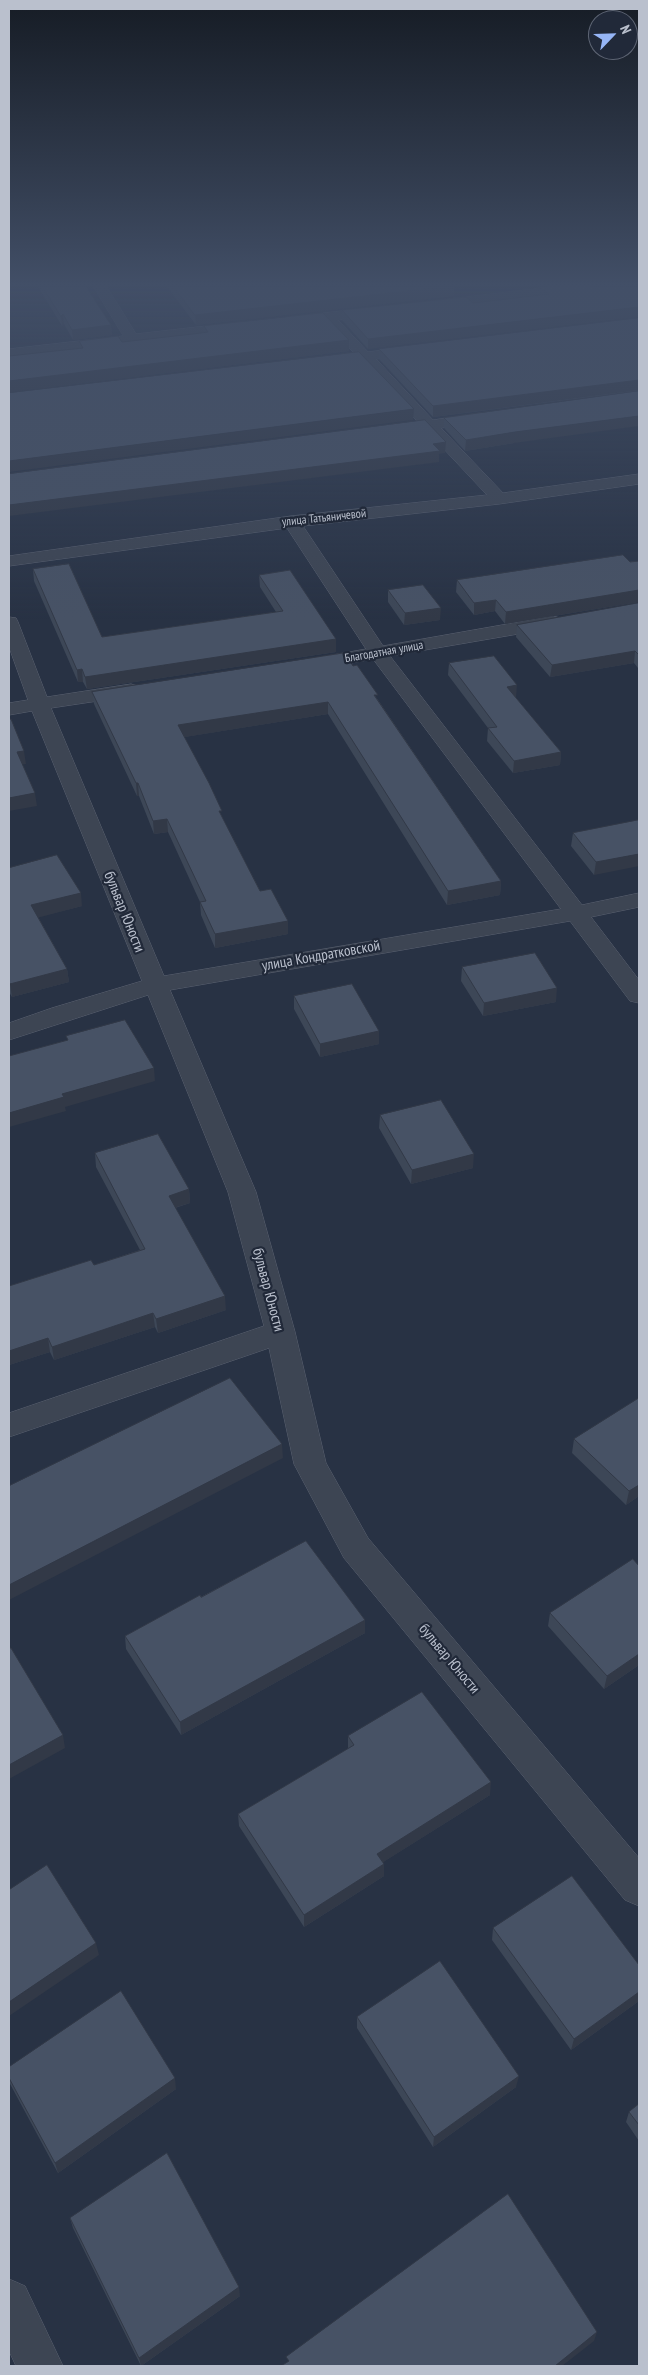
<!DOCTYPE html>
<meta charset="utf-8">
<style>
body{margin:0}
#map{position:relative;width:648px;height:2375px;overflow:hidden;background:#283244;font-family:"PT Sans Narrow",sans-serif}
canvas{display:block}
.frame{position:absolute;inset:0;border:10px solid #bac0cd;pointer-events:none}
.north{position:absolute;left:588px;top:10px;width:50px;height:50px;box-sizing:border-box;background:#212939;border:1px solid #5e6574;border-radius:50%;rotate:66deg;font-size:14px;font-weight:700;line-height:20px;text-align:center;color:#bac0cd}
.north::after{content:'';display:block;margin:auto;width:18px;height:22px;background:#96b5f6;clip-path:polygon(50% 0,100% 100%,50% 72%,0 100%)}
</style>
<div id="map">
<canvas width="648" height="2375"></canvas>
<div class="frame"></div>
<div class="north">N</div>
</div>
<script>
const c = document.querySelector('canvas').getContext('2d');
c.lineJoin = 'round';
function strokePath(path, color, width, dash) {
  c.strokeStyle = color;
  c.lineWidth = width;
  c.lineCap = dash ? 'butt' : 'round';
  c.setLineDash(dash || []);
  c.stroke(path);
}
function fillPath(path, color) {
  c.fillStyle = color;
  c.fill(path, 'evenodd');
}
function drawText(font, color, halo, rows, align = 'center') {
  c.font = font + ' "PT Sans Narrow",sans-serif';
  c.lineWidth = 4.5;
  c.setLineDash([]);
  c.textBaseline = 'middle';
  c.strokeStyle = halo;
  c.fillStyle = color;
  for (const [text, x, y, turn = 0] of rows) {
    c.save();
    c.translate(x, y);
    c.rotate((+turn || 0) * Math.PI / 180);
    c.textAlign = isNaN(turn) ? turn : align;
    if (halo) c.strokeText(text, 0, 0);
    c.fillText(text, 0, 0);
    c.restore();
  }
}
const minor = new Path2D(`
 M94,287h13l29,47 105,-12 7,4 -7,4 -232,27v-8l114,-13z
 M549,287h43l-6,4 -153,18 -7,-4 7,-4z
 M378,307l5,1 2,3 -2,3 -45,6 30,32 49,-6 5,1 2,3 -2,3 -46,6 57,61 48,-7 5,2 3,3 -3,3 -45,7 62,65 136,-19v10l-140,20 -196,22 80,120 170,-30 7,2 2,4 -2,4 -7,2 -163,28 192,249 57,-12v14l-48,10 48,63v23l-9,-2 -60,-80 -400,69 86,202 39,140 31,131 42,75 271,320v48l-14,-6 -281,-342 -50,-94 -25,-116 -260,89v-24l255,-87 -36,-134 -80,-197 -139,45v-17l43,-15 90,-27 -110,-270 -23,4v-12l19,-3 -19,-53v-30l7,1 2,4 29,75 84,-13 7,2 3,4 -3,4 -7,2 -80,12 113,268 397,-67 -188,-250 -61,11 -7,-2 -3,-4 3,-4 61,-11 -79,-121 -278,38v-10l282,-40 196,-21 -61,-65 -34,5 -5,-2 -3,-3 3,-3 31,-5 -57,-61 -40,3 -2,-3 2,-3 33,-5 -30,-32 -35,4 -7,-4 7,-4z
 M9,2279l16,7 38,80h-47l-7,-15z`);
const wall = new Path2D(`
 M38,287h48l25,38 1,10 -39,5 -9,-16 -2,2z
 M167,287h287v9l-258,29z
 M639,287l-271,62 -26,-29v-10l131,-7 68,-8v-7z
 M639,318v73l-206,26 -54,-58v-10z
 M204,326l145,14v11l-340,41 71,-44 -1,-7 43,1 82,-9z
 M444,418l70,25 -49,8 -21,-23z
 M639,561v41l-134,22 -10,-13 -21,4 -18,-23 1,-12z
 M33,569l69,68 174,-25 -16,-25 -1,-12 77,64v13l-249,37 -4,-7h-5l-44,-101z
 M388,590l52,30 -36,5 -16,-23z
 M639,603v65h-1l-4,-5 -84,14 -34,-40 1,-12z
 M449,663l67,35 45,54 -1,13 -47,8 -26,-32 1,-13 -40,-53z
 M353,666l25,34 123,181 -1,14 -53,10 -119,-191 -144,23 38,80 38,74 28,43 -73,14 -14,-33 -1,-13 -32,-70 -14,2 -15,-38h-2l-43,-92 -2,-12z
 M639,820l-45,55 -23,-29 2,-13z
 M9,868l73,38 -44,11 29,52 2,13 -57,15 -3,-5z
 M462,967l94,35 -73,14 -22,-35z
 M294,996l85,35v13l-59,13 -26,-48z
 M380,1115l93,53 -62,16 -32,-56z
 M95,1153l94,36 1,14 -15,5 51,102 -68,23 -3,-6 -101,33 -4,-8 -41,13v-79l85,-21 46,-15 -44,-83z
 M574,1439l65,57 -13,9 -54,-52z
 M639,1566v99l-35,24 -56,-63 2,-13z
 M201,1597l164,23v13l-184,102 -55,-86 -1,-13z
 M348,1736l142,59 -107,67 1,14 -80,51 -65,-101 -1,-12 110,-65z
 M493,1928l146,37v36l-68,49 -79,-110z
 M357,2017l159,70 -83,60 -76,-119z
 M9,2078l167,11 -118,84 -49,-91z
 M639,2104v37l-13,-19 3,-10z
 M70,2218l170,78 -99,70 -68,-138z`);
const shadedWall = new Path2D(`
 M443,287h11v9l-258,29 -1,-10z
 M639,307v10l-271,32v-10z
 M63,314l1,10 -2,2 -1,-10z
 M111,325l1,10 -39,5 -1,-10z
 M349,340v11l-340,41v-11z
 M639,380v10l-206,27v-11z
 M414,409l-1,11 -404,52v-11z
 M639,416v10l-125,17 -49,8 1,-11 49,-8z
 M446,442l-1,11 -6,1v8l-430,54v-11z
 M639,590v12l-134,22 1,-12z
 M496,600l-1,11 -21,4v-12z
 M441,608l-1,12 -36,5 1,-12z
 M336,639v13l-249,37 -2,-12z
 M635,651l-1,12 -84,14 2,-12z
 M82,669l1,13h-5l-1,-12z
 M517,685l-1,13 -10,1 1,-12z
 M328,702v12l-149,24 -1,-13z
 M24,751l2,13 -7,1 -2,-13z
 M561,752l-1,13 -47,8 1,-12z
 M136,783h2l1,13h-2z
 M35,793l2,13 -28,5v-13z
 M167,819l1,13 -14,2 -1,-13z
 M639,854v12l-45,9 2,-13z
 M501,881l-1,14 -53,10 1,-14z
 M81,893l1,13 -49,13 -2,-14z
 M288,921v13l-73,14v-14z
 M67,969l2,13 -57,15 -2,-13z
 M557,988l-1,14 -73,14 1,-13z
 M379,1031v13l-59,13v-13z
 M154,1068l1,13 -90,26 1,4 -57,16v-14l53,-19z
 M474,1154l-1,14 -62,16 1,-14z
 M189,1189l1,14 -20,6 -1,-13z
 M225,1296l1,14 -68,23 -2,-14z
 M153,1313l2,14 -101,33 -2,-13z
 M48,1338l2,14 -41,13v-14z
 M282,1444l1,14 -274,142v-15z
 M639,1485v11l-13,9 3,-14z
 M365,1620v13l-184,102 -1,-13z
 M639,1654v11l-35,24 3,-13z
 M63,1735l2,13 -56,31v-14z
 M491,1782l-1,13 -113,71v-12z
 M384,1864v12l-80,51v-12z
 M96,1943l3,12 -90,61v-14z
 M639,1992v9l-68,49 3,-11z
 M519,2076l-3,11 -83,60 1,-10z
 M175,2078l1,11 -118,84 -3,-10z
 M239,2287l1,9 -99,70 -2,-8z
 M597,2332l-3,9 -32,25h-7z`);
const building = new Path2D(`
 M43,287h43l25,38 -39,5 -9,-16 -2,2z
 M174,287h269l-248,28z
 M549,287h90v20l-271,32 -26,-29 124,-13 7,6 76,-9 -8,-6z
 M323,313l26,27 -340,41v-25l74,-8 -4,-7 39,-5 4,6 71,-8 15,-2 -4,-6z
 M639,318v62l-206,26 -54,-57z
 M359,352l55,57 -405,52v-68z
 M639,391v25l-124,16 -49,8 -22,-22z
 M425,420l21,22 -13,2 7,7 -431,54v-31z
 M623,555l7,7 9,-1v29l-133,22 -10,-12 -22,3 -17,-23z
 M69,564l33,73 181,-26 -24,-36 31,-5 46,69 -251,38 -3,-8 -5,1 -44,-101z
 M423,585l18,23 -36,5 -17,-23z
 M639,603v52l-4,-4 -83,14 -35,-40z
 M345,653l8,13 4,-1 21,30h-4l127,186 -53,10 -120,-189 -150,23 31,58 13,28h-3l41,80 11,-2 17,32 -73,13 -15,-32 6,-1 -39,-82 -14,2 -15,-38h-2l-44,-91z
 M494,656l23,29 -10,2 54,65 -47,9 -26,-33 9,-1 -48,-64z
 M9,719h2l13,32 -7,1 18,41 -26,5z
 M639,820v34l-43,8 -23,-29z
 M57,855l24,38 -50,12 36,64 -57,15 -1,-2v-114z
 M535,953l22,35 -73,15 -22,-36z
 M352,984l27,47 -59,13 -26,-48z
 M125,1020l29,48 -92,26 2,3 -55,16v-57l59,-16 -2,-4z
 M441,1100l33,54 -62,16 -32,-55z
 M158,1134l31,55 -20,7 56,100 -69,23 -3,-6 -101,34 -4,-9 -39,13v-65l82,-26 3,5 51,-16 -50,-96z
 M230,1378l52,66 -273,141v-99z
 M639,1398v87l-10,6 -55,-52z
 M306,1541l59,79 -185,102 -55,-86 75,-41 1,2z
 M633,1559l6,7v88l-32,22 -57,-63z
 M11,1648l52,87 -54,30v-116z
 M422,1692l69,90 -114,72 7,10 -80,51 -66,-101 116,-69 -6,-9z
 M47,1865l49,78 -87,59v-112z
 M572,1876l67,89v27l-65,47 -81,-111z
 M440,1961l79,115 -85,61 -77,-120z
 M121,1991l54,87 -120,85 -46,-85v-11z
 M639,2104v21l-10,-13z
 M167,2153l72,134 -100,71 -69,-140z
 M508,2194l89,138 -42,34h-274l8,-5 -3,-4z`);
const farStreetnames = [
 ["улица Татьяничевой",324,518,-6],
 ["Благодатная улица",384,652,-10]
];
const streetNames = [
 ["бульвар Юности",124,912,68],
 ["улица Кондратковской",321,956,-10],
 ["бульвар Юности",268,1290,75],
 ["бульвар Юности",449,1659,50]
];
strokePath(minor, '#5b6271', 1);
fillPath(minor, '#3d4553');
fillPath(wall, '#3d4757');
fillPath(shadedWall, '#323947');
fillPath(building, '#475265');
strokePath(building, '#323947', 1);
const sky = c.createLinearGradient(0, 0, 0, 620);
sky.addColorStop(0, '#161c25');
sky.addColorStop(0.46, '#424f67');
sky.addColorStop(1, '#424f6700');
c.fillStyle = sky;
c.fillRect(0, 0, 648, 620);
drawText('12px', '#bac0cd', '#212939', farStreetnames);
drawText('15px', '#bac0cd', '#212939', streetNames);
</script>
